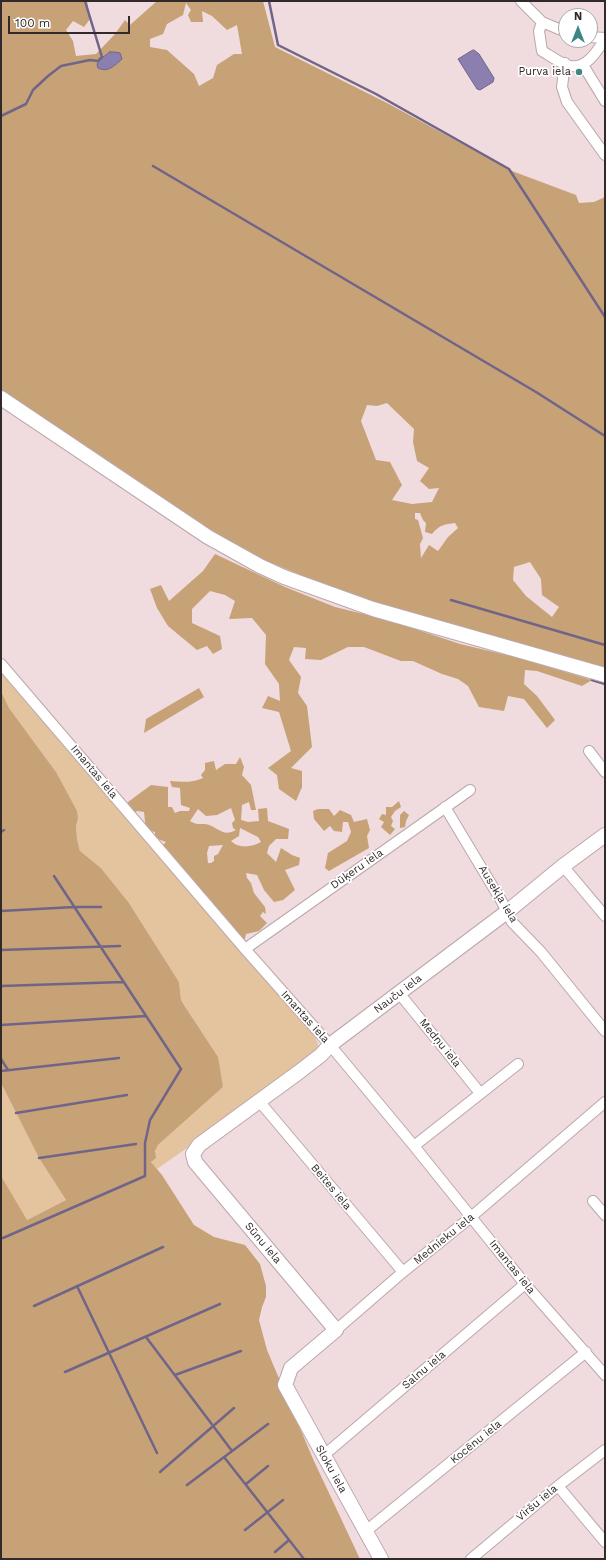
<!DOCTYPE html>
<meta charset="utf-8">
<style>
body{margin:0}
#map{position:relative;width:606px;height:1560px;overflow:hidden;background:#f0dbdf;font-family:"Work Sans",sans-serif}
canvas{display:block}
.frame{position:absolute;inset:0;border:2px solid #31292a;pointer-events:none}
.north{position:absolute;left:558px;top:8px;width:40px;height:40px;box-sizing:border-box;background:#fff;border:1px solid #ada9aa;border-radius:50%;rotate:0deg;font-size:11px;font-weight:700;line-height:16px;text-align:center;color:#31292a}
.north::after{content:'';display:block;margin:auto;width:14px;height:18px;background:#3e8685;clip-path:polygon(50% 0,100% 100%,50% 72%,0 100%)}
.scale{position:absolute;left:8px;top:16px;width:122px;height:18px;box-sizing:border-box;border:2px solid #31292a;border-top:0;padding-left:5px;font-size:12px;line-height:14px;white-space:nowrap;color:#31292a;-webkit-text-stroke:3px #fff;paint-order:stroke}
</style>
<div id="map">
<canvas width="606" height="1560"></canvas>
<div class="frame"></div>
<div class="north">N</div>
<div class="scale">100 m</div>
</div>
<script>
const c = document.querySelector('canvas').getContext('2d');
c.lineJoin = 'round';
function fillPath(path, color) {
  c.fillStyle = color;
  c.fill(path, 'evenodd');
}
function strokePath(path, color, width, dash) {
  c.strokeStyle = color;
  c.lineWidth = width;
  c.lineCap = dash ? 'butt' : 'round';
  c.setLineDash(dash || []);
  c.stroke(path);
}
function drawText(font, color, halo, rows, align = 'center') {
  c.font = font + ' "Work Sans",sans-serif';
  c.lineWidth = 3.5;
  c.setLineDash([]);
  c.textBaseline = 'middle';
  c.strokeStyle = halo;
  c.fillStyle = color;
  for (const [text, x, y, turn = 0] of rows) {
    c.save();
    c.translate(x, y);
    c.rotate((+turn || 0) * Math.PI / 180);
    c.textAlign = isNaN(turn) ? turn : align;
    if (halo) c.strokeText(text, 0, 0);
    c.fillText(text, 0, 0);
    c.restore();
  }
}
const green = new Path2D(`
 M1,669l314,368 5,12 -63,50 -100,70 -6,-7c3,-6 4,-11 7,-17l65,-58 -11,-39 -28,-43 -3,-5 -2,-18 -50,-79 -28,-35 -21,-17 -3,-12 -1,-13 2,-7 -22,-47 -47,-64 -8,-17z
 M1,1083l38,75 27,42 -65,33z`);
const forest = new Path2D(`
 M1,1h86l3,18 -6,8 -11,-6 -7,9 7,11 3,15 20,-2 19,-20 10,-14 5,5 27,-24h106l12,46 114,57 123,67 64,24 3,8 15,-1 11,-5v468l-5,4 -258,-77 -119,-49 -222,-148zM186,3l5,7 -3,5 3,7h12l-1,-11 10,5 15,14 10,-5 5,29h-8l-17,11 -4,13 -14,8 -5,-12 -27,-24 -17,-3v-8l13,-5 4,-10 16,-9zM387,403l27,26 -1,13 4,19 12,7 -9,13 9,8 10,-1 -7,14 -20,2 -20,-4 10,-15 -12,-23 -14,-2 -15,-39 6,-16 10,1zM415,513h5l3,7 3,3 -1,9 7,2c7,-9 13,-10 23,-11l3,5 -10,9 -10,14 -9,-6 -8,13 -1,-14 3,-6 -5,-18 -3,-1zM530,562l11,17 1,16 17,12 -7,10 -26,-21 -13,-16 1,-13z
 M215,554l70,33 50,20 53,13 72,24 59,14 73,22 -10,6 -45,-15 -12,-1 -1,14 13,12 18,24 -8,8 -23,-29 -16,-3 -4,15 -25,-4 -11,-21 -10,-7 -16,-5 -29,-13h-12l-37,-14h-16l-27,13 -16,-1 1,-11 -12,-1 -5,13 12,17 -3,16 9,13 5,41 -21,21 11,3v16l-6,14 -17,-12 -2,-14 -9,-7 23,-17 -12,-39 -17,-4 6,-12 12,5 -1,-17 -14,-20 1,-29 -14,-17 -23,1 6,-18 -10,-6 -15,-4 -18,18v14l28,13 2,13 -9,5 -6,-8 -10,4 -29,-24 -11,-18 -7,-19 11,-4 8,16 34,-30z
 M199,688l5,9 -60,36 2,-14z
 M1,691l8,17 47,64 21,39 1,8 -2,7 1,13 3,12 21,17 28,35 50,79 2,18 3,5 34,52 5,30 -65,58 -3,6 1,7 -5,4 11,13 32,50 20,12 31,8 15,19 6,22v11l-4,10 -3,13 8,30 46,109 47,100h-359v-383l26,44 39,-20 -27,-42 -38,-75z
 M240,757l4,10 -2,8 9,10 5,25h-5l-2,-8 -7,3 -1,15 7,2 11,-1 -1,-12 9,-1 1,13 21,8 -1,10h-12l-7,7 -2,7 9,9 5,-14 11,7 8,3 -1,7 -14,5 10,20 -12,10 -9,2 -10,-12 -7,-15 -11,-2 1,5 4,5 3,10 11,14 1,7 -3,-2 -3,4 7,7 -8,8 -13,3 -2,9 -18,-18v-8l-8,-1 -3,-5 1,-5 -8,-1 -28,-36 -2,-7 -5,-1 -12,-14 5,-5 -11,-4v-6l-9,-2 -2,-18 -6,-1 -7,2 -2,-3 -1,-8 23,-17 17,2v20h4l3,6 5,-2h9l1,-3 -9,-3 -1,-17 -8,-1 -2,-6c11,1 23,2 33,-3l-2,-3 4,-5v-7l9,-2 2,9 9,-6h11zM231,808l4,12 -3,3 1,5 3,2c-14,8 -18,-4 -31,-6 -6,0 -9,1 -15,-3l8,-12 8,7 11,-1zM240,828l18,9 3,5c-9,5 -22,7 -30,-1l8,-5zM223,845l-5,9 -4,2v5l-3,2h-3l-1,-10 2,-7z
 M399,801l2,6 -6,4 -4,6 2,4 -2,5 4,3 -5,6 -9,-8 3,-5 -5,-3 3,-5 4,1v-8h6z
 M318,809h11l5,7 6,-6 11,5 3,7 13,-3 3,11 -3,6 2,12 -40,23 -4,-3 3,-15 19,-12 4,-9 -3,-10h-5l-1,10 -8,-1 -4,-5 -6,5 -10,-12 -1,-8z
 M404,811l5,4 -3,6 -1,6 -5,1v-13z`);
const water = new Path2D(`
 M474,50l5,4 15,24 -1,4 -13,8 -3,-1 -19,-30 13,-8z
 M110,52h5l5,1 2,6c-8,7 -14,14 -24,9l-1,-4c3,-6 8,-8 13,-12z`);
const stream = new Path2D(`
 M269,1l9,44 98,49 133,75 96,148
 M1,116l25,-12 7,-14 15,-14 13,-10 29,-6 8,1 4,-4 -17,-56
 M153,166l383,226 69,44
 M451,600l154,45
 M592,680l13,4
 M1,832l3,-2
 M1,911l73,-4h27
 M1,950l119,-4
 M1,986l122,-4
 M1,1025l145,-9
 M1,1059l7,11
 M1,1071l118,-13
 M16,1113l111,-18
 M39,1158l97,-14
 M3,1238l142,-62v-33l5,-23 31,-51 -127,-193
 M77,1286l80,167
 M34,1306l129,-59
 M146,1337l86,114
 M65,1372l155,-68
 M175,1375l66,-24
 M224,1457l80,102
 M160,1472l74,-64
 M246,1484l22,-18
 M187,1485l81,-61
 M245,1530l38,-30
 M275,1552l14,-12`);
const street = new Path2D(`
 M521,1l21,21 24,10
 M542,22l-3,9 3,20c7,4 21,14 28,15 17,3 27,-15 35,-27
 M590,37l15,1
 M565,63l-3,24 5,15 38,53
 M583,65l22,36
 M1,664l244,285 85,96 84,101 111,138 80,91
 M589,751l16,21
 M445,807l57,95 10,20 29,30 64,79
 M563,866l42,50
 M245,949l225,-159
 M399,993l81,100
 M259,1101l144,171
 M414,1146l104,-82
 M593,1201l12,14
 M336,1330l67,-58 68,-55 134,-115
 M323,1456l202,-172
 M558,1486l47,56
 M366,1531l220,-179
 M471,1559l87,-73 47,-36`);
const secondary = new Path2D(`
 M1,398l207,139 52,29 24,11 89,32 232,66
 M381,1559l-96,-174 6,-17 45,-38 -141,-168 -2,-8 6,-9 100,-73 22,-17 9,-10 178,-134 55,-45 42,-31`);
const markers = [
 [579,72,4,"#3e8685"]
];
const poiNames = [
 ["Purva iela",571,72]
];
const streetNames = [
 ["Imantas iela",94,772,50],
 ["Dūķeru iela",357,869,-35],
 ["Ausekļa iela",498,894,59],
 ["Nauču iela",398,994,-37],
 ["Imantas iela",305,1017,48],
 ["Medņu iela",440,1043,51],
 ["Beites iela",331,1187,50],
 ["Mednieku iela",444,1239,-39],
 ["Sūnu iela",263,1243,50],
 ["Imantas iela",512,1267,51],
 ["Salnu iela",424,1370,-40],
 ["Kocēnu iela",476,1442,-39],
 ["Sloku iela",331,1469,61],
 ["Viršu iela",537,1503,-40]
];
fillPath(green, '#e3c49f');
fillPath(forest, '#c7a276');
fillPath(water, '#8b7fb0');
strokePath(water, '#706588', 1);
strokePath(stream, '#706588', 2.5);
strokePath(street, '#bba7ab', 12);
strokePath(secondary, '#bba7ab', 16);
strokePath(street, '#fff', 10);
strokePath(secondary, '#fff', 14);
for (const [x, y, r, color] of markers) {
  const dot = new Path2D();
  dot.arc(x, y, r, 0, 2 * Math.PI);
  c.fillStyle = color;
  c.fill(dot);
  strokePath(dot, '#fff', 1.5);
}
drawText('11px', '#31292a', '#fff', poiNames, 'right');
drawText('11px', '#31292a', '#fff', streetNames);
</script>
